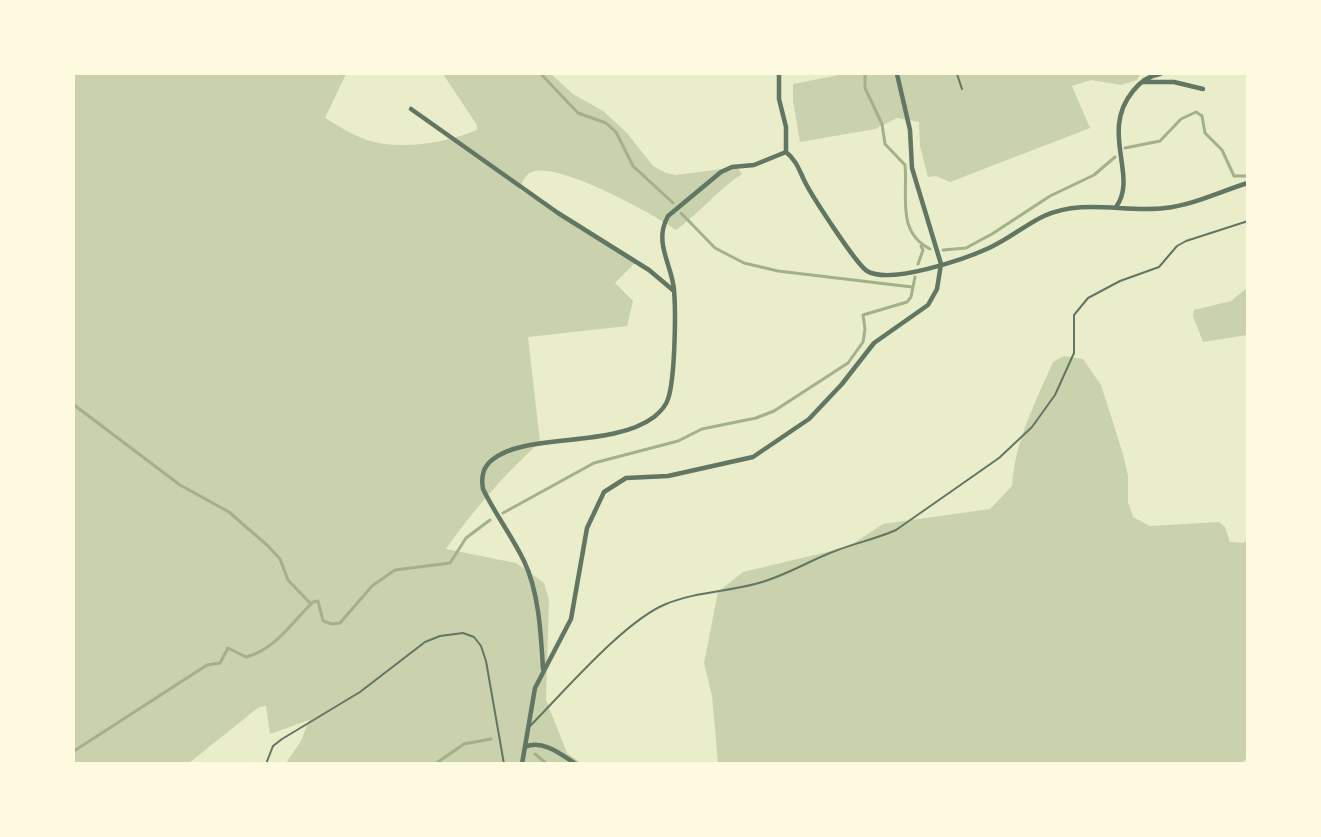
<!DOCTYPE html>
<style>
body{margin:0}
#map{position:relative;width:1321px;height:837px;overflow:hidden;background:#e9edc9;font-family:"Titillium Web",sans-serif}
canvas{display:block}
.frame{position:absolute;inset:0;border:75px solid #fefae0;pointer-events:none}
</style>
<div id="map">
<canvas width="1321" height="837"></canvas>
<div class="frame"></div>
</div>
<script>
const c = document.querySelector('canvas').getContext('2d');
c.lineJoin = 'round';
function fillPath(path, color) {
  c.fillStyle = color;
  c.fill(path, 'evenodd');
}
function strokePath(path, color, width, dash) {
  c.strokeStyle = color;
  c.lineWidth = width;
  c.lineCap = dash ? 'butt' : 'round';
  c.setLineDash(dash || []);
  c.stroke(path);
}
const green = new Path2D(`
 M74,74h272l-21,44c12,7 24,15 37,20 34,14 83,5 115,-8v-5l-34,-51h108l22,20 30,17 24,22 26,33 13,7 10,2 61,-8 5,7c-25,16 -42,39 -66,56 -24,-17 -119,-69 -144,-58 -8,3 -10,11 -12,18l117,71 -22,22 18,18 -6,25 -99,11 12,105c-36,33 -66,67 -94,107l70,14 28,20 5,17 -3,100 21,53 14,10h-295l15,-22 8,-21 -39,14 -4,-28 -7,1 -70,56h-115z
 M844,74h296l-3,6 -16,5 -30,-5 -19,6 18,42 -140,54 -14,-6 -8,1 -8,-31 -1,-24 -22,-4 -22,11 -75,13 -7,-41v-17z
 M1247,288v47l-44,7 -10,-26 1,-6 37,-9z
 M1064,356l19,3 18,26 22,69 5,22v26l5,15 17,9 69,-4 6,5 5,15 14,1 3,-4 1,218 -6,6h-524l-6,-67 -8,-33 14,-71 25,-20 105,-25 35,-23 107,-15 22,-23c3,-45 23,-83 41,-124z`);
const stream = new Path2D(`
 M541,74l37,39 28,10 10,9 17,34 40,37
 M865,74v14l17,36 3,20 20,21c3,30 -9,67 25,84
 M1125,148l35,-7 21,-22 15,-7 6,4 3,17 17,17 12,26h14
 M681,213l34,35 29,15 34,8 134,16
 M943,250l23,-2 26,-14 58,-38 44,-21 21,-18
 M918,264l5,-14 -2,-4
 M74,405l106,80 49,27 39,34 12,13 8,21 23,24
 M503,513l91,-50 84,-22 24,-12 54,-11 18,-7 74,-48 15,-21 2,-13 -2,-14 44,-13 4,-5 4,-20
 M74,751l133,-86 13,-2 8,-15 18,9c30,-8 46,-35 67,-55l5,-1 5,20 9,3 8,-1 32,-37 23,-16 55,-7 16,-25 24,-18
 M535,754l12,10
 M435,764l29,-20 27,-5`);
const service = new Path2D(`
 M957,74l5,15
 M530,726c33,-33 94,-105 136,-122 29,-12 59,-12 89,-20 29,-7 53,-23 80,-33 20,-8 41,-12 61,-21l103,-72 33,-31 23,-32 19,-42v-38l14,-17 32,-17 39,-14 18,-21 9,-5 62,-20
 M266,764l7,-18 9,-7 78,-47 65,-50 15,-6 23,-3 11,4 7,9 5,15 18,103`);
const minor = new Path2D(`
 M779,74v25l7,28v25
 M1142,82h32l29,7
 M411,109l147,104 91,57 25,21
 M786,152c11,9 13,18 19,30 7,14 51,82 62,89 23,14 98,-12 122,-23 20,-9 36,-23 55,-32 39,-18 81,-3 121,-8 28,-3 56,-17 83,-25
 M1116,207c23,-31 -17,-75 17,-116 7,-9 15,-15 27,-17
 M543,669c-2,-34 -4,-77 -19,-108 -12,-25 -29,-47 -41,-72 -2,-11 0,-22 9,-29 33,-28 119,-11 162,-43 6,-5 12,-11 14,-18 7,-20 8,-86 6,-109 -2,-26 -21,-47 -6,-74l53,-44 11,-5 22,-2 32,-13
 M525,747c18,-8 37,8 51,17
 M522,764l13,-76 36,-69 16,-91 17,-36 22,-14 42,-2 85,-19 56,-38 33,-35 32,-41 54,-38 9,-16 4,-25 -29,-96 -2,-38 -13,-56`);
fillPath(green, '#cad2ad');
strokePath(stream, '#a3b18a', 3);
strokePath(service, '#617663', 2);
strokePath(minor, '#617663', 4.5);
</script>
